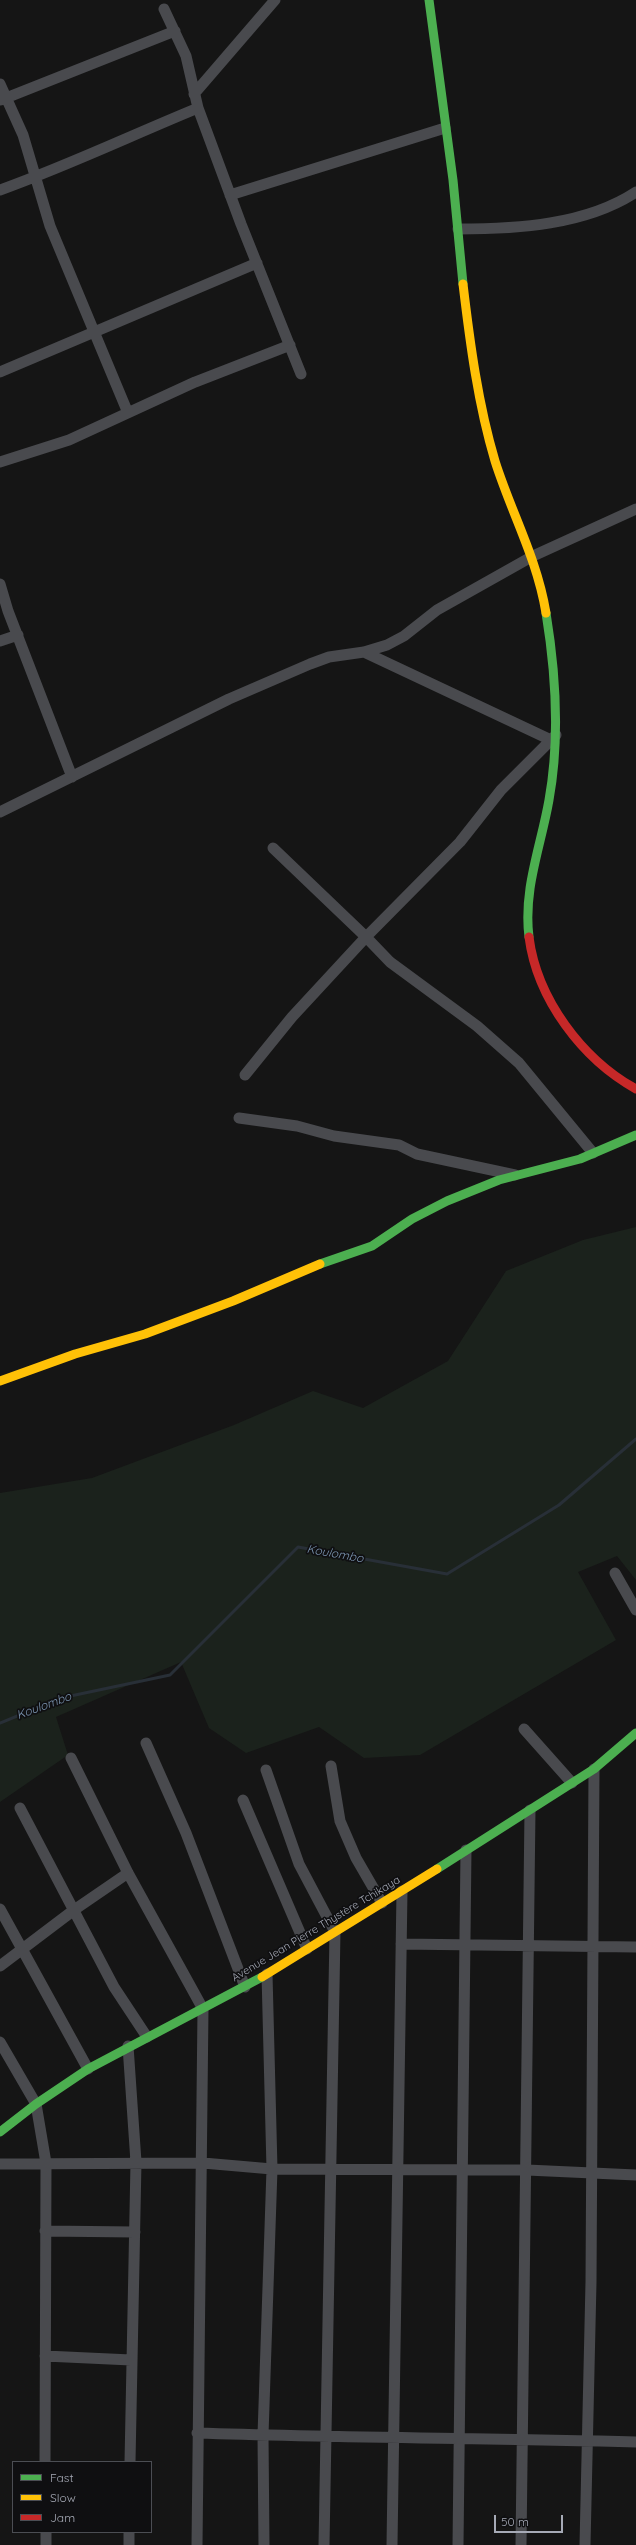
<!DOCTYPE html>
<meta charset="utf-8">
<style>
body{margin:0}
#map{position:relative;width:636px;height:2545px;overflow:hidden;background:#151515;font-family:Quicksand,sans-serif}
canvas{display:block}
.legend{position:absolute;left:12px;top:2461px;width:140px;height:72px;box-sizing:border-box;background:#0f0f11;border:1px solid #4b4d53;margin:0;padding:5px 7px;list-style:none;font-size:12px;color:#a6aab6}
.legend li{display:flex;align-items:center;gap:8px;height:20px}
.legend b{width:20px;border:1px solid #4b4d53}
.scale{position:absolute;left:494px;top:2515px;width:69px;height:18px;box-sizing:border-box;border:2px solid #a6aab6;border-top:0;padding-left:5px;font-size:12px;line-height:14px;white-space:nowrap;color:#a6aab6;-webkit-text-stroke:3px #0f0f11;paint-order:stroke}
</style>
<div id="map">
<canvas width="636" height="2545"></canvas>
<ul class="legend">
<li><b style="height:5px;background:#4caf50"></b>Fast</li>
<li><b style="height:5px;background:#ffc107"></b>Slow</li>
<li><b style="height:5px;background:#c62828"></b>Jam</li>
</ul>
<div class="scale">50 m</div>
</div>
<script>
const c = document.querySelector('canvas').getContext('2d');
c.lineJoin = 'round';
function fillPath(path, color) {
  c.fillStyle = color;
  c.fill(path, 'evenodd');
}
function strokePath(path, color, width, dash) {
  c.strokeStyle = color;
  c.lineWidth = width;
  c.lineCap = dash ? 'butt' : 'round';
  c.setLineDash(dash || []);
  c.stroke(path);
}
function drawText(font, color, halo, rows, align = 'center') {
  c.font = font + ' Quicksand,sans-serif';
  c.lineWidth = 3.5;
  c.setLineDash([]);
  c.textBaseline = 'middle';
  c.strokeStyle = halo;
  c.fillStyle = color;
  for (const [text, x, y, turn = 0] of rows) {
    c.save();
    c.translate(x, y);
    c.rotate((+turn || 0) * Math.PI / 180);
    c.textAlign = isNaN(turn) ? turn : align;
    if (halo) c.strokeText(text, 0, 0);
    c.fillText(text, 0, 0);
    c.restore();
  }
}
const green = new Path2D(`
 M636,1227v353l-19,-24 -39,16 38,68 -196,115 -56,3 -45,-31 -73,26 -37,-25 -28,-66 -125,55 12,38 -68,47v-309l92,-15 142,-53 79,-34 50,17 85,-47 58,-90 77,-31z`);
const stream = new Path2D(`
 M0,1723l61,-25 109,-23 128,-128 149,27 112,-69 77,-66`);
const street = new Path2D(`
 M164,9l22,47 12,52 43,116 60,150
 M0,84l23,51 27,91 78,187
 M194,94l81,-94
 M1,100l174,-69
 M0,190c67,-24 132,-55 198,-82
 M230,195l215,-67
 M458,229c59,0 128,-4 178,-37
 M0,372l257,-109
 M0,462l69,-22 126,-58 95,-37
 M0,584l8,27 64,166
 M0,641l18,-6
 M364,652l187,88
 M0,812l229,-113 81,-35 19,-7 35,-5 23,-7 17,-9 33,-26 96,-54 103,-47
 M273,848l93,89 24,25 87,64 42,37 74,90
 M245,1075l47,-58 74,-80 94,-95 41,-52 55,-55
 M239,1118l58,8 37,10 65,9 18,9 98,21
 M615,1573l21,37
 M524,1729l48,54
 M146,1743l40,90 59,154
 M71,1758l57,115 75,136 -6,536
 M331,1766l9,55 16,37 26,45
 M266,1770l33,94 36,68 -11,613
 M243,1800l64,149
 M20,1808l94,179 33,50
 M0,1909l88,160
 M401,1944l235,3
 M0,1966l74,-56 54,-37
 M0,2042l36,62 10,59 -1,299
 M128,2046l8,116 -6,300
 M0,2164l203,-1 69,6 255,1 109,5
 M45,2231l90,1
 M45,2356l86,4
 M197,2433c146,5 293,5 439,9
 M46,2532v13
 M129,2545v-13
 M264,2545l-1,-110 9,-266 -5,-195
 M392,2545l10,-654
 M458,2545l8,-695
 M521,2545l9,-735
 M585,2545l6,-263 3,-513`);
const fast = new Path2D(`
 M429,0l24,180 10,104
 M529,937c-6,-48 12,-91 20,-137 11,-61 7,-126 -3,-187
 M320,1264l52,-18 40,-27 35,-18 52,-21 81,-21 56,-24
 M437,1869l157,-100 42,-36
 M0,2132l36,-28 52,-35 174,-92`);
const slow = new Path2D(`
 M463,284c7,59 15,120 32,177 16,51 42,97 51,152
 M0,1381l75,-27 70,-20 88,-33 87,-37
 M262,1977l175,-108`);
const jam = new Path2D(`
 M529,937c8,62 53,122 107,152`);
const streetNames = [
 ["Avenue Jean Pierre Thystère Tchikaya",316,1929,-31]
];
const waterNames = [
 ["Koulombo",335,1554,10],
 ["Koulombo",44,1706,-20]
];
fillPath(green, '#1b221c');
strokePath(stream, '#282f37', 3);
strokePath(street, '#494a4e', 11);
strokePath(fast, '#4caf50', 9);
strokePath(slow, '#ffc107', 9);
strokePath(jam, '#c62828', 9);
drawText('11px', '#a6aab6', '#0f0f11', streetNames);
drawText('italic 12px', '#7c96b2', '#0f0f11', waterNames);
</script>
